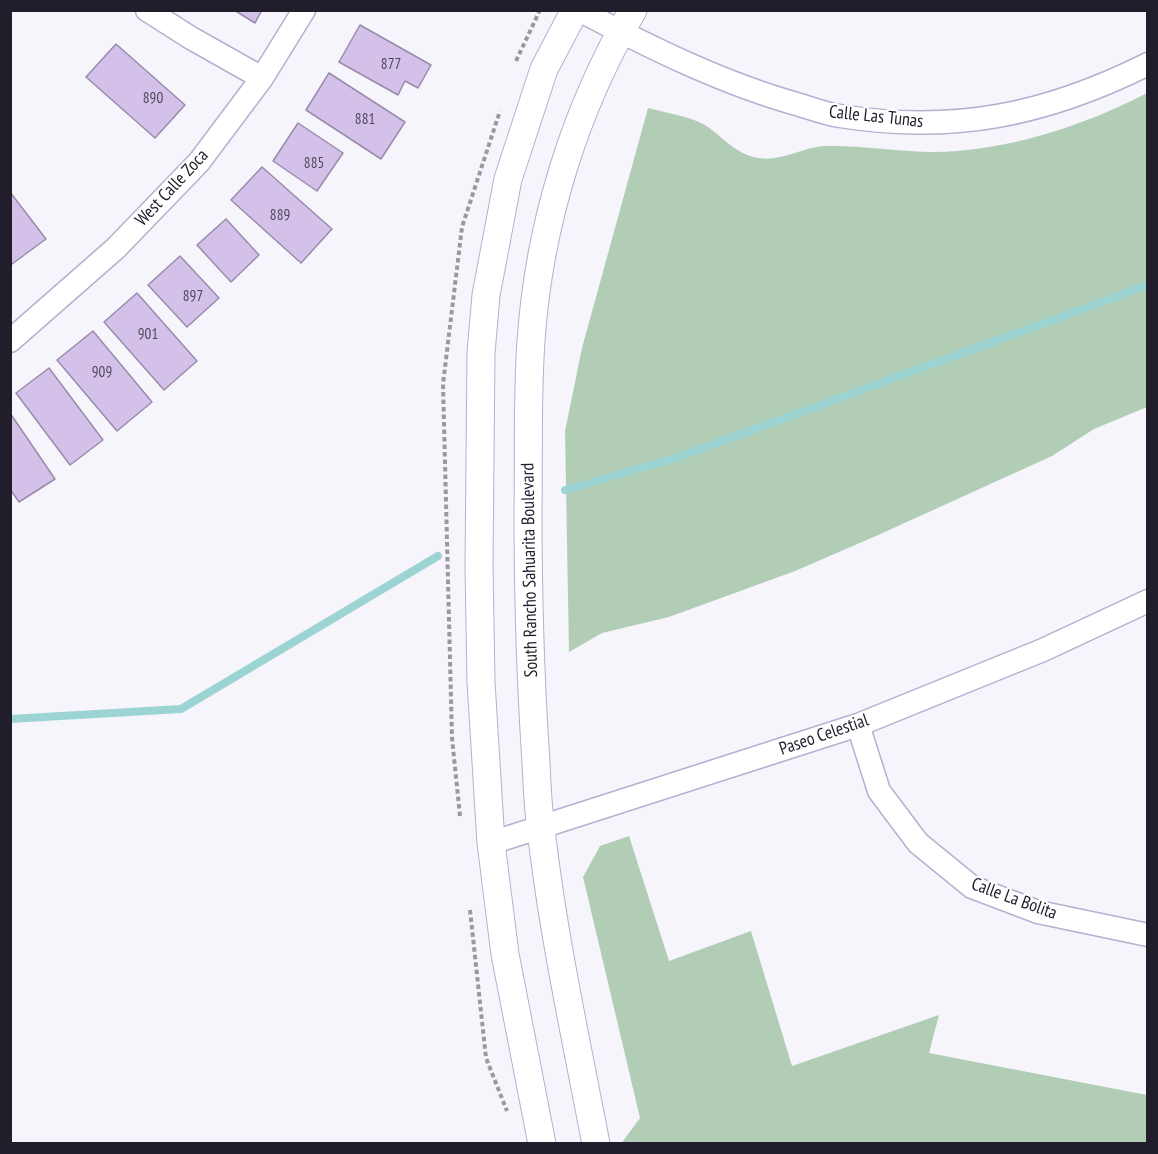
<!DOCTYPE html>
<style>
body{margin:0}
#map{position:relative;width:1158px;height:1154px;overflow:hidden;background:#f7f5fc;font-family:"PT Sans Narrow",sans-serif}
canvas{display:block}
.frame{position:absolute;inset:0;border:12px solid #221d2a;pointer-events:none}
</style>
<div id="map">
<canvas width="1158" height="1154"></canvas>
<div class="frame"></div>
</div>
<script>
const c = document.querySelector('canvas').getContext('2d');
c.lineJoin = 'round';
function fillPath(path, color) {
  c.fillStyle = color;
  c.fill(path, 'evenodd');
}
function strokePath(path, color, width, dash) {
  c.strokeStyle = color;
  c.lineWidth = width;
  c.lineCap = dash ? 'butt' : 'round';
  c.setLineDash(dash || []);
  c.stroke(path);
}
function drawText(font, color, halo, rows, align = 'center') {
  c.font = font + ' "PT Sans Narrow",sans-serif';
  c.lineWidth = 4.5;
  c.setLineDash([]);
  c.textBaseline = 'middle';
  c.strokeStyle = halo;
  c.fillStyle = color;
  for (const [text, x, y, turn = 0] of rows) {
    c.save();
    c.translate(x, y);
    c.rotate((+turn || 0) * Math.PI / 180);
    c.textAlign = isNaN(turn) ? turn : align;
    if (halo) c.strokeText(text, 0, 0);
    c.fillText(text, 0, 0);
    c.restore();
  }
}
const green = new Path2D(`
 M1147,93v314l-53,22 -42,27 -176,80 -81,35 -126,46 -67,16 -33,19 -4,-221 17,-83 66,-240c15,4 39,8 53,15 18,9 31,29 53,34 24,7 47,-10 71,-11 34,-1 69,5 104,6 72,1 155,-26 218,-59z
 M629,836l40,125 82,-30 41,135 147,-51 -10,38 218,42v48h-524v-2l17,-23 -57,-241 17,-31z`);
const stream = new Path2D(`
 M565,490l108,-31 475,-174
 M10,719l171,-10 257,-153`);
const building = new Path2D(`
 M234,10h28l-7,13z
 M360,25l71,40 -13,23 -13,-7 -7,14 -59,-33z
 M116,44l69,61 -30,33 -69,-61z
 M329,73l76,49 -24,37 -75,-49z
 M298,123l45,30 -26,38 -44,-30z
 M262,167l70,62 -31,34 -70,-63z
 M10,192l36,47 -34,25 -2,-3z
 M226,219l33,36 -28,27 -34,-37z
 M180,256l39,42 -32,29 -39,-42z
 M137,293l60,68 -33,29 -60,-68z
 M93,331l59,71 -35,29 -60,-71z
 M49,368l54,72 -33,25 -54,-72z
 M10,413l45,66 -36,23 -9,-13z`);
const path = new Path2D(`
 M516,61l24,-51
 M460,816l-8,-78 -9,-354 19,-157 38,-116
 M470,910l16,148 21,53`);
const minor = new Path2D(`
 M147,10l44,28 71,40
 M579,10c70,37 145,74 221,95 13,4 26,9 40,11 113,18 206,-1 308,-52
 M10,341l106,-93 83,-86 63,-84 42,-68
 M858,725l21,66 39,52 54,44 66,25 110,23
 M491,843l367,-118 185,-75 105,-49`);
const tertiary = new Path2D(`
 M542,1144l-37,-190 -14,-111 -10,-161 -2,-117 2,-212 5,-58 22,-116 36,-110 31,-59
 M596,1144c-20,-105 -43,-209 -55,-315 -4,-27 -4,-55 -6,-82 -5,-79 -7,-158 -7,-238 1,-56 -1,-112 3,-168 8,-116 43,-230 102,-331`);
const numberNames = [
 ["877",391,65],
 ["890",153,99],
 ["881",365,120],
 ["885",314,164],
 ["889",280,216],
 ["897",193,297],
 ["901",148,335],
 ["909",102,373]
];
const streetNames = [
 ["Calle Las Tunas",876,117,6],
 ["West Calle Zoca",172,188,-47],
 ["South Rancho Sahuarita Boulevard",530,570,-91],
 ["Paseo Celestial",824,735,-19],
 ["Calle La Bolita",1014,899,20]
];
fillPath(green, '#b1cdb6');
strokePath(stream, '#9cd4d4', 8);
fillPath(building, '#d3c1e9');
strokePath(building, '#998bab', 1.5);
strokePath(minor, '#b9aed0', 25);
strokePath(tertiary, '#b9aed0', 29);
strokePath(path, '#9b98a1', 4, [4.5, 3]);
strokePath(minor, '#fff', 22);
strokePath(tertiary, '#fff', 27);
drawText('15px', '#4e465a', null, numberNames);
drawText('18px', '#221d2a', '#fff', streetNames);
</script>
